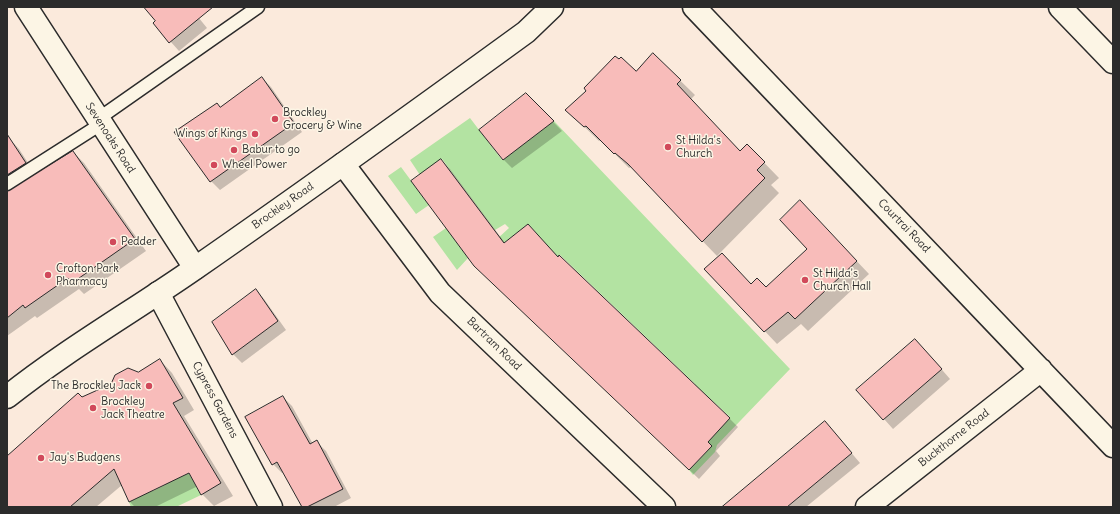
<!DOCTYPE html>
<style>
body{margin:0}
#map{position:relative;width:1120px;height:514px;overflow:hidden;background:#fbeadc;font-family:Delius,sans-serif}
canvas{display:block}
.frame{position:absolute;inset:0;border:8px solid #2b2b2b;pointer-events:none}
</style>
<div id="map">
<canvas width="1120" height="514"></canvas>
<div class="frame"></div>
</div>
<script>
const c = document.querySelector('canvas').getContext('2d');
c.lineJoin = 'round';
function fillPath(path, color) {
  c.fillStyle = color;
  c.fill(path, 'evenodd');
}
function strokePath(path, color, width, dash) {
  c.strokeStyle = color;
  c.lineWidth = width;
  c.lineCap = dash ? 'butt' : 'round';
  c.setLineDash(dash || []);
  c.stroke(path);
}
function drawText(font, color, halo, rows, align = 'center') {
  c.font = font + ' Delius,sans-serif';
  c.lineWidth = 3;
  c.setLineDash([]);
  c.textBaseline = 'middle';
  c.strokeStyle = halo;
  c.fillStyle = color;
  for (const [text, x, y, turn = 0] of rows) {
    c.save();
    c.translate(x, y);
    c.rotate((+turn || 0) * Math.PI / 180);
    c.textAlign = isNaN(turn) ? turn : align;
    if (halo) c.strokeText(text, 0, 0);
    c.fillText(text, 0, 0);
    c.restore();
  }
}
const green = new Path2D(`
 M470,118l32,42 52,-39 236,248 -73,76 -2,7 -22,23 -4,-5 23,-24 -5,-4 23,-25 -26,-24 -22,23 -10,-8 23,-24 -135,-129 -24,22 3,-41 -11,-12 -26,21 -6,-5 13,-12 -4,-4 -10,6 -53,-71 -22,16 -10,-15z
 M401,167l28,38 -13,9 -28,-38z
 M446,228l22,30 -11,12 -24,-33z
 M168,436l33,59 -25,12h-45l-2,-5 5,-3 13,-18 6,10 12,-6z`);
const shadow = new Path2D(`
 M145,7h45l17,21 -28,23 -25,-28 3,-2z
 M653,54l42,41 -5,5 50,52 7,-7 32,33 -8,7 8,8 -62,63 -86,-89 -2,1 -28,-28 -2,1 -32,-31 69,-37z
 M262,78l9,9 31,45 -82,58 -9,-9 6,-77 4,4z
 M535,103l27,28 -50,37 -9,-9z
 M7,136l12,13 15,23 -27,16z
 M73,152l11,11 62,88 -62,43 -5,-5 -42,29 -2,-2 -28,20v-78z
 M441,160l9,9 55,74 224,175 9,9 -22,24 4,5 -21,23 -215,-204z
 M812,214l57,60 -61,57 -7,-7 -24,20 -71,-75 60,19 42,-39z
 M256,290l8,9 22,31 -44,33 -9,-9z
 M924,349l26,30 -57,50 -35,-39z
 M160,360l12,13 22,37 -10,6 49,80 -19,10 -12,-12 -4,-8 -43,21h-20l-6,-6 -7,-16 -26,22h-89v-50l75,-59 56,-24z
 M283,397l9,9 21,38 4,-2 9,9 25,47 -17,9h-31l-19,-35 -2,1 -9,-9 -26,-46z
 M825,422l35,41 -54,44h-82z`);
const building = new Path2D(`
 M144,7h69l-44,36 -16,-20 2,-2z
 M653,53l28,27 -4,4 63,67 7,-7 18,18 -8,8 8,8 -63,64 -74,-78 -13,-11 -1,1 -28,-28 -2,1 -19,-17 21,-19 -2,-3 31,-32 4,3 2,-2 15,14z
 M262,77l32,46 -84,59 -36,-50 43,-29 3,4z
 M526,93l28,28 -51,39 -24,-30z
 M7,134l19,29 -19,12z
 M73,151l62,88 -63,44 -4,-5 -43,30 -2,-3 -16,13v-127z
 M441,159l63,84 24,-19 30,33 1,-2 171,163 -22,24 4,4 -23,24 -215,-204 -63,-85z
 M800,200l57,61 -62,58 -7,-7 -24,20 -60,-63 18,-16 29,31 6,-6 9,9 41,-38 -27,-29z
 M256,289l22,32 -46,34 -20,-33z
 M915,339l27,30 -59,51 -27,-30z
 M160,359l23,39 -10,5 48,80 -20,12 -12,-22 -60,29 -15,-33 -44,38h-63v-51l71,-63 4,4 29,-13 4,-9 13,-7 10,4z
 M283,396l27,48 7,-4 26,49 -36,18h-5l-25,-45 -5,3 -27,-48z
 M825,421l27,32 -65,54h-65z`);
const service = new Path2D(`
 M98,119l160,-112
 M7,184l94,-60`);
const minor = new Path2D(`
 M26,7l169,261
 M694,7l419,439
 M1060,7l53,55
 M343,164l97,129 224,214
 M158,293l113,214
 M867,507l174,-137`);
const secondary = new Path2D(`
 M7,397c59,-47 125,-85 187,-128 111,-77 222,-157 332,-237l26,-25`);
const markers = [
 [275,119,4,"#d1495b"],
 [255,134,4,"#d1495b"],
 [668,147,4,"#d1495b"],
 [234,150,4,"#d1495b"],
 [214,165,4,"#d1495b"],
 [113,242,4,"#d1495b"],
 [48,275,4,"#d1495b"],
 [805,280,4,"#d1495b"],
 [149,386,4,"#d1495b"],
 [93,408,4,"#d1495b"],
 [41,458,4,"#d1495b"]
];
const poiNames = [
 ["Brockley",283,113],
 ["Grocery & Wine",283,126],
 ["Wings of Kings",247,134,"right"],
 ["St Hilda's",676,141],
 ["Church",676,154],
 ["Babur to go",242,150],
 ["Wheel Power",222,165],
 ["Pedder",121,242],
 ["Crofton Park",56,269],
 ["Pharmacy",56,282],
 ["St Hilda's",813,274],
 ["Church Hall",813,287],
 ["The Brockley Jack",141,386,"right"],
 ["Brockley",101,402],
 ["Jack Theatre",101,415],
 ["Jay's Budgens",49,458]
];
const streetNames = [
 ["Sevenoaks Road",110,138,57],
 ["Brockley Road",283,206,-35],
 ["Courtrai Road",904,226,46],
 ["Bartram Road",494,344,44],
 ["Cypress Gardens",215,400,62],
 ["Buckthorne Road",954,438,-38]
];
fillPath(green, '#b3e3a2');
fillPath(shadow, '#0003');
fillPath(building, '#f8bcba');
strokePath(building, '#2b2b2b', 1);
strokePath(service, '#2b2b2b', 15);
strokePath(minor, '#2b2b2b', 25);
strokePath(secondary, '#2b2b2b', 25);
strokePath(service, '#fcf5e5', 12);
strokePath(minor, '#fcf5e5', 22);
strokePath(secondary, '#fcf5e5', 22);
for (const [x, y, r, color] of markers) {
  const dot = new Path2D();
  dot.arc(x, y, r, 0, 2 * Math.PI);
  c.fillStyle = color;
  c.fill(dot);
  strokePath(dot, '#fcf5e5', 1.5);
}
drawText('11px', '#2b2b2b', '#fcf5e5', poiNames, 'left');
drawText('11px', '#2b2b2b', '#fcf5e5', streetNames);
</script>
